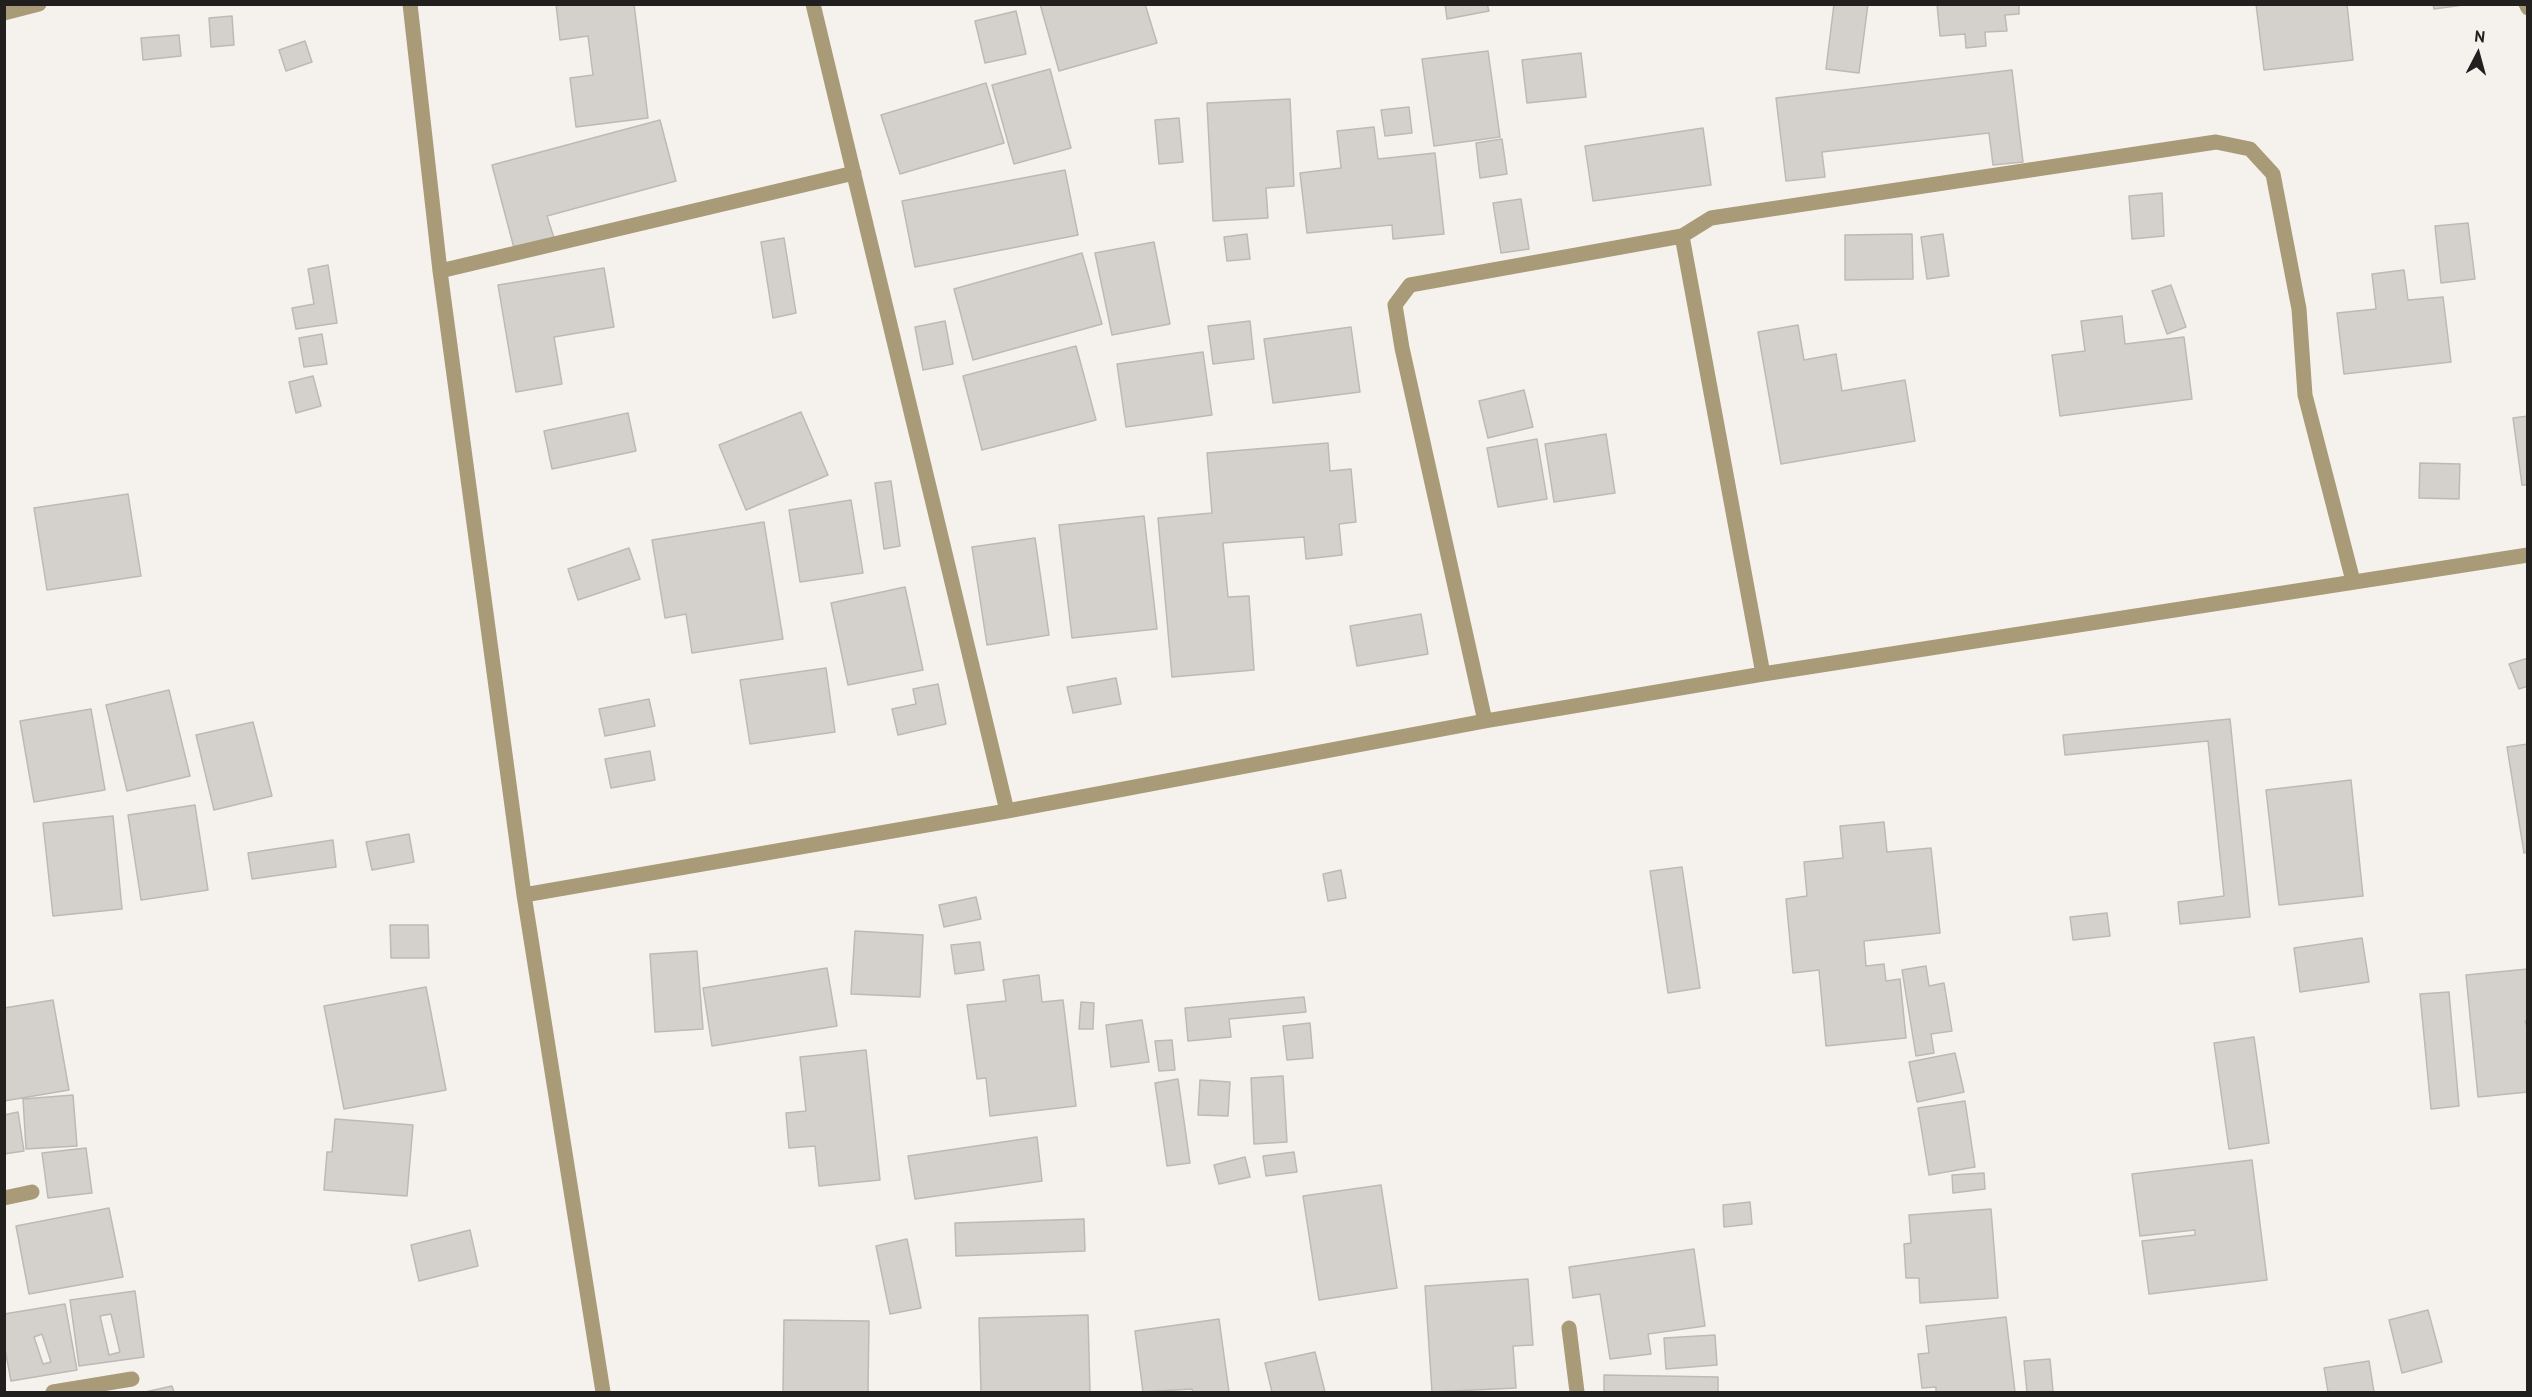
<!DOCTYPE html>
<style>
body{margin:0}
#map{position:relative;width:2532px;height:1397px;overflow:hidden;background:#f5f2ed;font-family:"PT Sans",sans-serif}
canvas{display:block}
.frame{position:absolute;inset:0;border:6px solid #21201e;pointer-events:none}
.north{position:absolute;left:2448px;top:24px;width:60px;height:60px;-webkit-text-stroke:4px #f5f2ed;paint-order:stroke;rotate:6deg;font-size:16px;font-weight:700;line-height:24px;text-align:center;color:#21201e}
.north::after{content:'';display:block;margin:auto;width:21px;height:27px;background:#21201e;clip-path:polygon(50% 0,100% 100%,50% 72%,0 100%)}
</style>
<div id="map">
<canvas width="2532" height="1397"></canvas>
<div class="frame"></div>
<div class="north">N</div>
</div>
<script>
const c = document.querySelector('canvas').getContext('2d');
c.lineJoin = 'round';
function fillPath(path, color) {
  c.fillStyle = color;
  c.fill(path, 'evenodd');
}
function strokePath(path, color, width, dash) {
  c.strokeStyle = color;
  c.lineWidth = width;
  c.lineCap = dash ? 'butt' : 'round';
  c.setLineDash(dash || []);
  c.stroke(path);
}
const building = new Path2D(`
 M556,4h78l14,114 -72,9 -6,-49 23,-3 -5,-39 -28,4z
 M1040,4h105l12,39 -98,28z
 M1445,4h42l2,7 -42,8z
 M1834,4h34l-9,69 -33,-4z
 M1937,4h82v10l-14,1 2,16 -22,1 1,14 -20,2 -1,-14 -25,2z
 M2256,4h91l6,56 -89,10z
 M2433,4h30v1l-29,4z
 M1016,11l10,43 -41,9 -10,-42z
 M232,16l2,29 -23,2 -2,-29z
 M179,35l2,21 -38,4 -2,-22z
 M305,41l7,21 -26,9 -7,-21z
 M1488,51l12,86 -66,9 -12,-87z
 M1581,53l5,44 -59,6 -5,-43z
 M1050,69l21,79 -57,16 -22,-79z
 M2012,70l11,92 -30,3 -4,-32 -167,19 3,25 -39,4 -10,-83z
 M986,83l18,60 -104,31 -19,-59z
 M1290,99l4,87 -28,2 2,30 -55,3 -6,-118z
 M1409,107l3,26 -27,3 -4,-26z
 M1179,118l4,44 -24,2 -4,-44z
 M660,120l16,61 -129,35 7,22 -40,10 -22,-83z
 M1374,127l4,32 57,-6 9,81 -51,5 -1,-14 -85,8 -7,-60 41,-5 -4,-37z
 M1703,128l8,57 -118,16 -8,-55z
 M1502,139l5,35 -27,4 -4,-35z
 M1065,170l13,65 -163,32 -13,-66z
 M2162,193l2,43 -32,3 -3,-43z
 M1521,199l8,50 -28,4 -8,-50z
 M2468,223l7,56 -34,4 -6,-57z
 M1247,234l3,25 -23,2 -3,-24z
 M1912,234l1,45 -68,1v-45z
 M1943,234l6,42 -22,3 -6,-42z
 M784,238l12,75 -23,5 -12,-76z
 M1154,242l16,82 -58,11 -17,-82z
 M1082,253l20,71 -129,36 -19,-71z
 M328,265l9,58 -41,6 -4,-21 22,-4 -6,-35z
 M604,268l10,59 -60,10 8,47 -46,8 -18,-107z
 M2404,270l4,30 35,-3 8,65 -107,12 -7,-61 39,-4 -4,-35z
 M2171,285l15,42 -19,7 -15,-43z
 M2122,316l3,28 59,-7 8,62 -132,17 -8,-61 33,-4 -4,-30z
 M945,321l8,43 -30,6 -8,-43z
 M1250,321l4,38 -41,5 -5,-38z
 M1798,325l6,35 32,-6 6,37 63,-11 10,61 -134,23 -23,-132z
 M1351,327l9,65 -87,11 -9,-64z
 M322,334l5,30 -23,3 -5,-29z
 M1076,346l20,74 -114,30 -19,-74z
 M1203,352l9,63 -86,12 -9,-63z
 M313,376l8,30 -25,7 -7,-31z
 M1524,390l9,37 -45,11 -9,-37z
 M801,412l27,63 -82,35 -27,-65z
 M628,413l8,38 -84,18 -8,-38z
 M2528,416v69h-6l-9,-67z
 M1606,434l9,59 -61,9 -9,-58z
 M1537,439l10,60 -49,8 -11,-59z
 M1328,443l2,28 21,-2 5,53 -17,2 3,31 -36,4 -2,-22 -81,6 5,54 21,-1 5,74 -82,7 -14,-159 54,-5 -5,-60z
 M2420,463l40,1 -1,35 -40,-1z
 M891,481l9,65 -16,3 -9,-66z
 M128,494l13,82 -94,14 -13,-82z
 M851,500l12,73 -63,9 -11,-72z
 M1144,516l13,113 -85,9 -13,-113z
 M764,522l19,117 -91,14 -6,-39 -21,4 -13,-78z
 M1035,538l14,97 -62,10 -15,-98z
 M629,548l11,31 -62,21 -10,-31z
 M905,587l18,83 -75,15 -17,-82z
 M1421,614l7,40 -71,12 -7,-40z
 M2528,658v28l-9,3 -10,-25z
 M826,668l9,64 -85,12 -10,-64z
 M1116,678l5,26 -48,9 -6,-26z
 M938,684l8,40 -48,11 -6,-26 24,-5 -3,-15z
 M169,690l21,86 -63,15 -21,-86z
 M649,699l6,27 -50,10 -6,-27z
 M91,709l14,81 -71,12 -14,-81z
 M2230,719l20,198 -70,7 -2,-22 46,-6 -16,-155 -143,14 -2,-20z
 M253,722l19,74 -58,14 -18,-75z
 M2528,744v108l-4,1 -17,-106z
 M650,751l5,29 -44,8 -6,-29z
 M2351,780l12,116 -84,9 -13,-115z
 M195,805l13,85 -67,10 -13,-85z
 M113,816l9,93 -69,7 -10,-93z
 M1884,822l3,30 44,-4 9,85 -76,8 2,25 18,-2 2,17 14,-2 6,59 -80,8 -7,-76 -26,3 -7,-74 21,-3 -3,-34 39,-4 -3,-32z
 M409,834l5,28 -42,8 -6,-28z
 M333,840l3,27 -84,12 -4,-26z
 M1682,867l18,121 -32,5 -18,-122z
 M1341,870l5,28 -18,3 -5,-27z
 M976,897l5,22 -37,8 -5,-22z
 M2107,913l3,23 -37,4 -3,-23z
 M390,925h38l1,33h-38z
 M855,931l68,4 -3,62 -69,-3z
 M2362,938l7,44 -69,10 -6,-44z
 M980,942l4,28 -29,4 -4,-29z
 M697,951l6,78 -48,3 -5,-78z
 M1926,966l3,20 15,-3 8,48 -21,3 3,19 -18,3 -14,-86z
 M827,968l10,58 -125,20 -9,-58z
 M2528,969v51l-3,1 3,9v62l-50,5 -12,-122z
 M1039,975l3,27 21,-2 13,106 -86,10 -4,-38 -9,1 -10,-74 39,-4 -3,-21z
 M426,987l20,103 -102,19 -20,-103z
 M2449,992l10,114 -28,3 -11,-115z
 M1304,997l2,15 -77,7 2,18 -43,4 -3,-33z
 M53,1000l16,90 -65,11v-93z
 M1081,1002l13,1 -1,26h-14z
 M1142,1020l7,42 -38,5 -5,-42z
 M1310,1023l3,35 -26,2 -4,-34z
 M2254,1037l15,106 -40,6 -15,-106z
 M1172,1040l3,30 -16,1 -4,-30z
 M866,1050l14,130 -61,6 -4,-40 -26,2 -3,-35 20,-2 -6,-54z
 M1955,1053l9,39 -47,10 -8,-40z
 M1283,1076l4,66 -33,2 -3,-66z
 M1178,1079l12,84 -23,3 -12,-83z
 M1200,1080l30,2 -2,34 -30,-1z
 M73,1095l4,51 -51,3 -3,-50z
 M1965,1101l10,66 -46,8 -11,-67z
 M18,1112l6,39 -20,3v-39z
 M335,1119l78,6 -6,71 -83,-6 3,-38h5z
 M1037,1137l5,44 -127,18 -7,-43z
 M86,1148l6,45 -44,5 -6,-45z
 M1294,1152l3,20 -31,4 -3,-20z
 M1245,1157l5,20 -31,7 -5,-19z
 M2252,1160l15,120 -118,14 -7,-53 53,-6v-5l-55,6 -8,-62z
 M1984,1173l1,16 -32,4 -1,-18z
 M1381,1185l16,103 -78,12 -16,-104z
 M1750,1202l2,22 -28,3 -1,-22z
 M109,1208l14,69 -94,17 -13,-68z
 M1991,1209l7,89 -78,5 -1,-25h-13l-2,-34 7,-1 -2,-28z
 M1084,1219l1,32 -129,5 -1,-33z
 M470,1230l8,36 -59,15 -8,-36z
 M907,1239l14,69 -31,6 -14,-68z
 M1694,1249l11,77 -57,8 3,20 -41,5 -10,-65 -27,4 -4,-31z
 M1528,1279l5,66 -20,1 3,42 -84,4 -7,-106z
 M135,1291l9,66 -65,9 -9,-66zM111,1314l9,38 -11,3 -9,-39z
 M65,1304l12,66 -66,11 -7,-37v-30zM42,1334l9,28 -8,2 -9,-27z
 M2428,1310l14,52 -40,11 -13,-53z
 M1088,1315l2,77h-109l-2,-74z
 M2006,1317l9,75h-79v-5l-14,1 -4,-34 11,-1 -3,-27z
 M1219,1319l10,73h-36l-1,-3 -49,3 -8,-61z
 M784,1320l85,1 -1,71h-85z
 M1715,1335l2,30 -51,4 -2,-31z
 M1315,1352l10,40h-53l-7,-29z
 M2050,1359l3,32 -26,1 -3,-31z
 M2369,1361l5,31h-46l-4,-24z
 M1604,1375l114,2v15h-114z
 M172,1386l2,6h-29z`);
const street = new Path2D(`
 M410,4l30,267 84,624 79,497
 M813,4l194,807
 M2526,4l2,4
 M4,13l35,-9
 M1682,236l81,438
 M440,271l414,-98
 M1485,721l-83,-373 -7,-43 15,-20 272,-49 29,-18 505,-76 34,7 23,25 26,135 6,86 48,186
 M524,895l483,-84 478,-90 278,-47 765,-119
 M4,1198l28,-6
 M1569,1328l8,64
 M53,1392l79,-13`);
fillPath(building, '#d4d1cc');
strokePath(building, '#bcbab4', 1.5);
strokePath(street, '#a99a78', 15);
</script>
